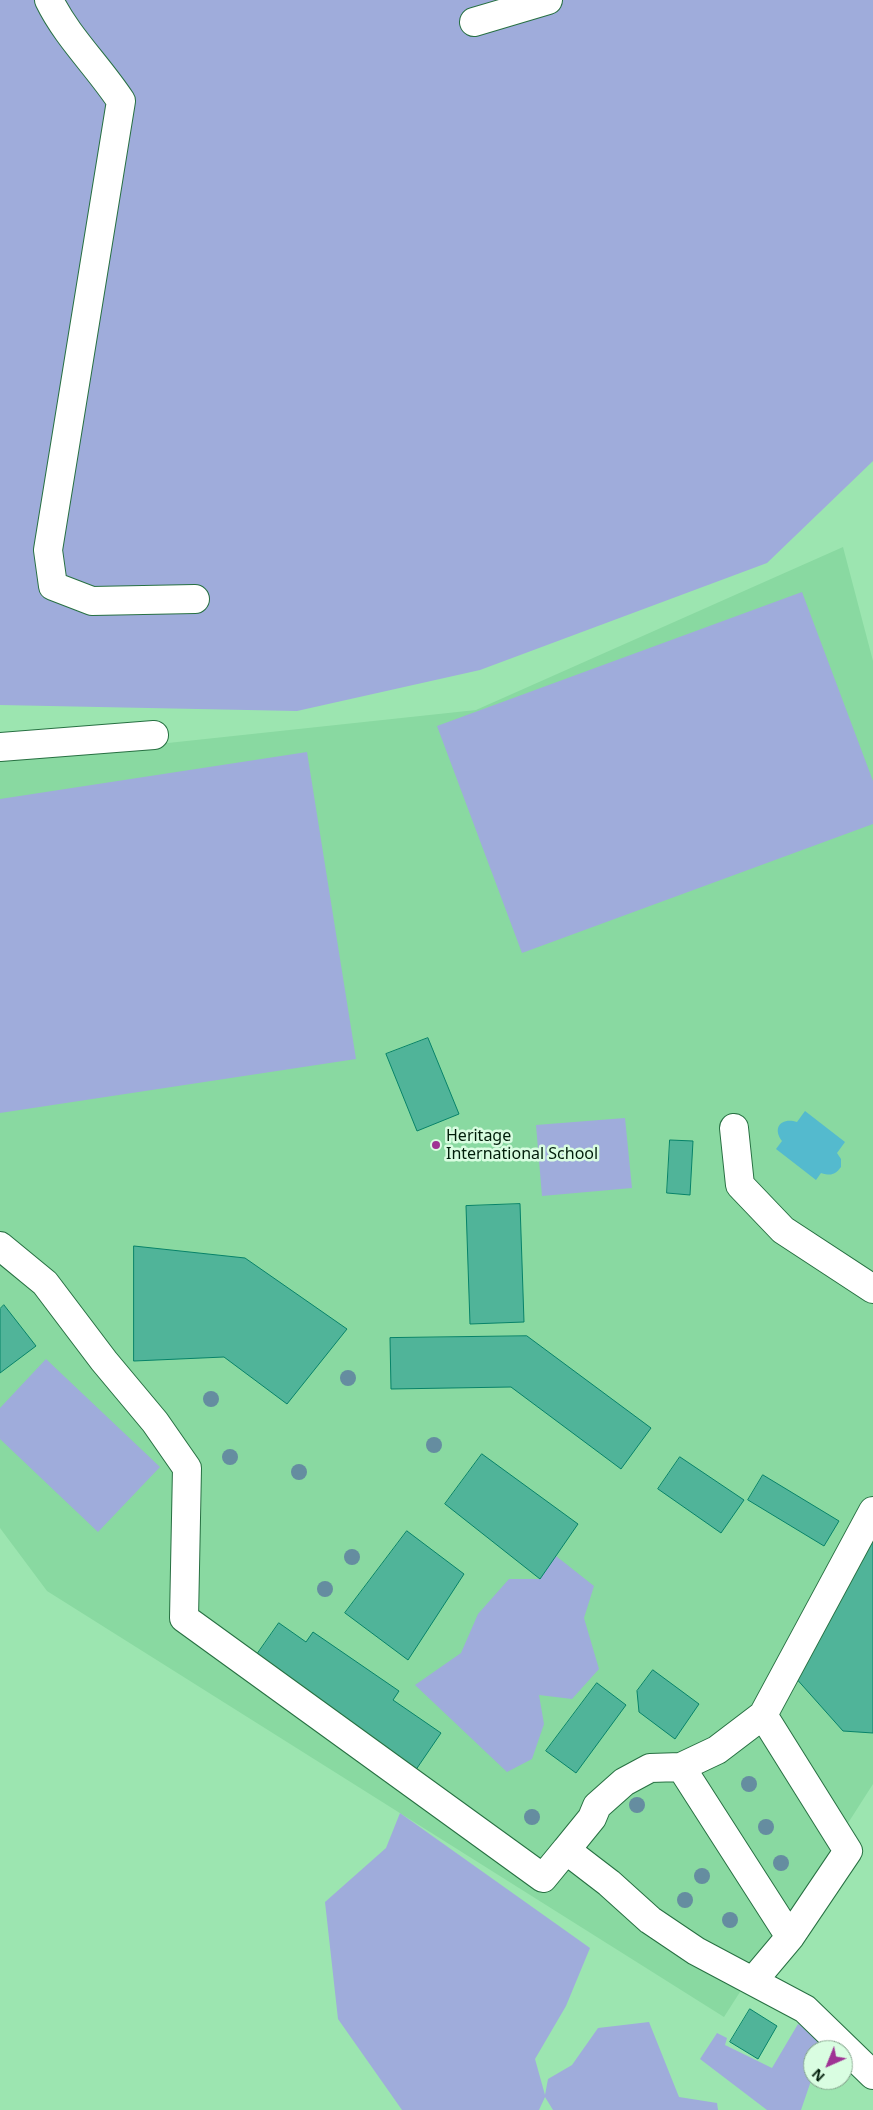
<!DOCTYPE html>
<style>
body{margin:0}
#map{position:relative;width:873px;height:2110px;overflow:hidden;background:#9ce5b0;font-family:"Noto Sans",sans-serif}
canvas{display:block}
.north{position:absolute;left:803px;top:2040px;width:50px;height:50px;box-sizing:border-box;background:#d9fde1;border:1px solid #83a38b;border-radius:50%;rotate:224deg;font-size:14px;font-weight:700;line-height:20px;text-align:center;color:#011d0a}
.north::after{content:'';display:block;margin:auto;width:18px;height:22px;background:#9f3394;clip-path:polygon(50% 0,100% 100%,50% 72%,0 100%)}
</style>
<div id="map">
<canvas width="873" height="2110"></canvas>
<div class="north">N</div>
</div>
<script>
const c = document.querySelector('canvas').getContext('2d');
c.lineJoin = 'round';
function fillPath(path, color) {
  c.fillStyle = color;
  c.fill(path, 'evenodd');
}
function strokePath(path, color, width, dash) {
  c.strokeStyle = color;
  c.lineWidth = width;
  c.lineCap = dash ? 'butt' : 'round';
  c.setLineDash(dash || []);
  c.stroke(path);
}
function drawText(font, color, halo, rows, align = 'center') {
  c.font = font + ' "Noto Sans",sans-serif';
  c.lineWidth = 5;
  c.setLineDash([]);
  c.textBaseline = 'middle';
  c.strokeStyle = halo;
  c.fillStyle = color;
  for (const [text, x, y, turn = 0] of rows) {
    c.save();
    c.translate(x, y);
    c.rotate((+turn || 0) * Math.PI / 180);
    c.textAlign = isNaN(turn) ? turn : align;
    if (halo) c.strokeText(text, 0, 0);
    c.fillText(text, 0, 0);
    c.restore();
  }
}
const built = new Path2D(`
 M843,547l30,114v1123l-149,233 -677,-426 -47,-63v-767l476,-51z`);
const green = new Path2D(`
 M0,0h873v461l-106,102 -287,107 -183,41 -297,-6z
 M802,592l71,189v43l-351,129 -85,-227z
 M307,752l49,307 -356,54v-314z
 M625,1118l7,70 -90,8 -6,-71z
 M46,1359l114,108 -62,65 -98,-93v-31z
 M556,1556l38,30 -10,32 15,51 -27,30 -33,-4 5,29 -12,35 -25,13 -92,-87 46,-32 17,-39 31,-35h31z
 M400,1813l190,135 -24,58 -31,53 10,36 3,-16 24,-14 26,-37 51,-6 30,75 38,6 1,7h-165l-8,-13 -6,13h-137l-64,-91 -13,-117 61,-54z
 M798,2024l27,15 -4,11h-8v25l-12,35h-34l-67,-51 17,-26 10,5 -2,7 47,23z`);
const water = new Path2D(`
 M805,1111l40,31 -8,11 4,6v8c-6,8 -10,9 -20,6l-5,7 -40,-31 6,-8c-10,-13 -1,-24 15,-19z`);
const building = new Path2D(`
 M428,1038l31,76 -42,17 -31,-77z
 M670,1140l23,1 -3,54 -23,-2z
 M520,1204l4,118 -54,2 -4,-118z
 M134,1246l111,12 102,71 -60,75 -63,-47 -90,4z
 M4,1305l32,41 -36,27v-64z
 M527,1336l124,92 -30,41 -110,-82 -120,2 -1,-51z
 M482,1454l96,70 -38,55 -95,-75z
 M680,1457l64,43 -23,33 -63,-44z
 M763,1475l76,46 -15,25 -76,-46z
 M873,1528v205l-30,-2 -49,-55z
 M407,1531l57,43 -56,86 -63,-47z
 M279,1623l27,19 7,-10 86,59 -6,9 48,33 -28,41 -162,-111z
 M653,1670l46,34 -24,35 -36,-27 -2,-21z
 M597,1683l29,22 -50,68 -30,-22z
 M750,2009l27,17 -19,33 -28,-17z`);
const minor = new Path2D(`
 M49,0c18,37 49,66 72,101l-73,449 5,36 39,15 103,-2
 M474,22l74,-22
 M0,747l154,-12
 M734,1128l6,57 43,45 90,59
 M0,1246l45,37 59,78 51,61 32,46 -3,150 359,260 23,-28
 M873,1511l-110,204 -46,35 -36,17 -31,1 -26,14 -27,24 -5,12 -26,32 43,33 41,37 46,31 109,58 68,66
 M681,1767l109,170
 M753,1981l37,-44 58,-86 -85,-136`);
const trees = [
 [348,1378],
 [211,1399],
 [434,1445],
 [230,1457],
 [299,1472],
 [352,1557],
 [325,1589],
 [749,1784],
 [637,1805],
 [532,1817],
 [766,1827],
 [781,1863],
 [702,1876],
 [685,1900],
 [730,1920]
];
const markers = [
 [436,1145,5,"#9f3394"]
];
const poiNames = [
 ["Heritage",446,1136],
 ["International School",446,1154]
];
fillPath(built, '#89d9a1');
fillPath(green, '#9facdb');
fillPath(water, '#54bace');
fillPath(building, '#50b499');
strokePath(building, '#078369', 1);
strokePath(minor, '#277042', 30);
strokePath(minor, '#fff', 28);
c.fillStyle = '#658da0';
for (const [x, y] of trees) {
  c.beginPath();
  c.arc(x, y, 8, 0, 2 * Math.PI);
  c.fill();
}
for (const [x, y, r, color] of markers) {
  const dot = new Path2D();
  dot.arc(x, y, r, 0, 2 * Math.PI);
  c.fillStyle = color;
  c.fill(dot);
  strokePath(dot, '#d9fde1', 2);
}
drawText('16px', '#011d0a', '#d9fde1', poiNames, 'left');
</script>
